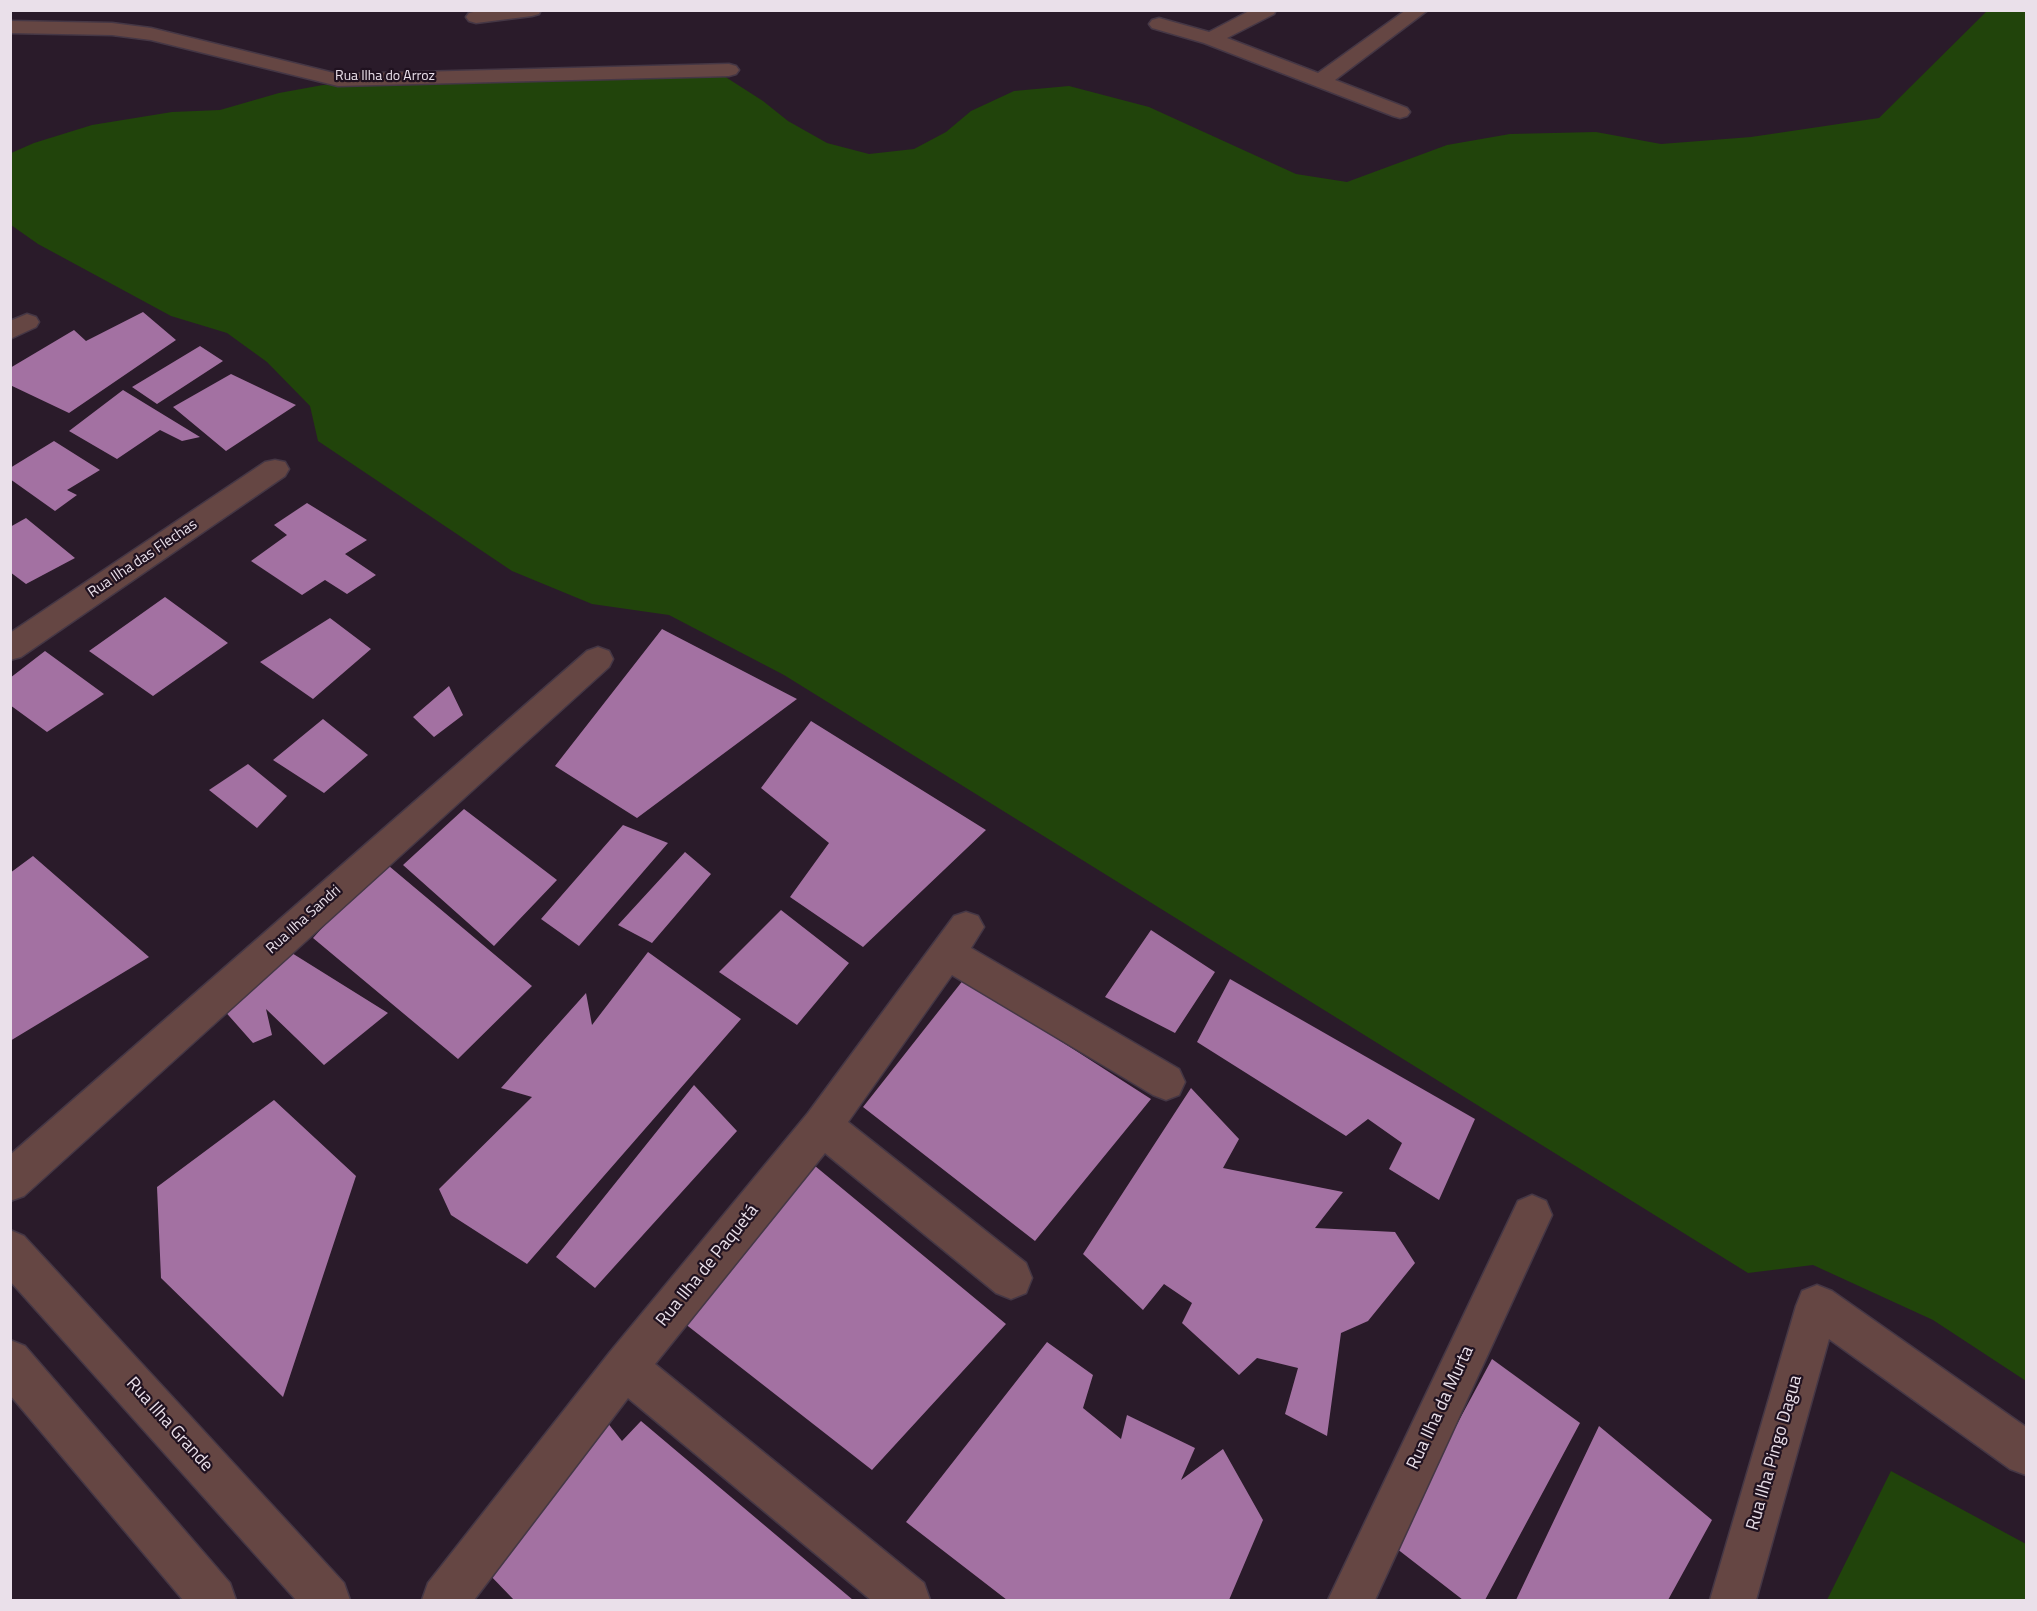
<!DOCTYPE html>
<meta charset="utf-8">
<style>
body{margin:0}
#map{position:relative;width:2037px;height:1611px;overflow:hidden;background:#2a1b2a;font-family:"Titillium Web",sans-serif}
canvas{display:block}
.frame{position:absolute;inset:0;border:12px solid #eae0ea;pointer-events:none}
</style>
<div id="map">
<canvas width="2037" height="1611"></canvas>
<div class="frame"></div>
</div>
<script>
const c = document.querySelector('canvas').getContext('2d');
c.lineJoin = 'round';
function fillPath(path, color) {
  c.fillStyle = color;
  c.fill(path, 'evenodd');
}
function strokePath(path, color, width, dash) {
  c.strokeStyle = color;
  c.lineWidth = width;
  c.lineCap = dash ? 'butt' : 'round';
  c.setLineDash(dash || []);
  c.stroke(path);
}
function drawText(font, color, halo, rows, align = 'center') {
  c.font = font + ' "Titillium Web",sans-serif';
  c.lineWidth = 4.5;
  c.setLineDash([]);
  c.textBaseline = 'middle';
  c.strokeStyle = halo;
  c.fillStyle = color;
  for (const [text, x, y, turn = 0] of rows) {
    c.save();
    c.translate(x, y);
    c.rotate((+turn || 0) * Math.PI / 180);
    c.textAlign = isNaN(turn) ? turn : align;
    if (halo) c.strokeText(text, 0, 0);
    c.fillText(text, 0, 0);
    c.restore();
  }
}
const green = new Path2D(`
 M1987,11h39v1370l-93,-61 -120,-55 -65,8 -964,-598 -115,-60 -77,-11 -80,-33 -194,-130 -8,-35 -43,-44 -40,-29 -56,-17 -133,-72 -27,-19v-72l23,-10 58,-18 80,-13 48,-2 59,-17 44,-8 58,1 343,-10 39,25 25,20 39,22 42,11 45,-5 32,-17 25,-21 43,-20 55,-5 80,21 147,67 51,8 100,-37 63,-11 86,-2 65,12 90,-7 128,-19z
 M1891,1471l135,73v56h-199z`);
const building = new Path2D(`
 M143,312l33,28 -107,73 -59,-28v-17l64,-38 12,11z
 M200,346l23,15 -66,43 -25,-17z
 M231,374l65,31 -70,46 -53,-44z
 M123,390l77,47 -18,4 -22,-11 -43,29 -48,-28z
 M54,441l46,29 -33,20 10,5 -22,16 -45,-32v-11z
 M307,503l60,37 -22,14 31,21 -29,19 -22,-14 -23,15 -51,-34 36,-26 -13,-10z
 M26,518l49,40 -49,26 -16,-12v-45z
 M165,597l63,46 -75,53 -64,-45z
 M330,618l41,31 -58,50 -53,-37z
 M662,629l135,70 -160,119 -82,-52z
 M45,651l59,43 -57,38 -37,-27v-27z
 M449,686l14,29 -29,22 -21,-20z
 M323,719l45,36 -44,38 -51,-33z
 M811,721l175,109 -123,117 -73,-50 39,-54 -68,-55z
 M248,764l39,32 -30,32 -48,-38z
 M464,809l93,71 -63,66 -91,-81z
 M623,825l45,18 -89,103 -38,-27z
 M685,852l26,22 -59,69 -34,-18z
 M33,856l116,101 -139,84v-168z
 M383,861l149,125 -74,73 -145,-121z
 M781,910l68,53 -52,62 -78,-53z
 M1151,930l64,42 -40,61 -70,-36z
 M287,950l101,63 -64,52 -58,-56 6,26 -19,8 -31,-35z
 M648,952l93,67 -214,245 -76,-49 -12,-26 93,-92 -31,-9 85,-95 6,32z
 M964,979l187,120 -116,142 -172,-134z
 M1230,979l245,140 -36,81 -50,-31 13,-26 -34,-24 -22,17 -149,-94z
 M694,1085l43,46 -142,157 -39,-31z
 M1191,1088l48,51 -16,29 120,24 -28,36 80,4 20,31 -47,58 -27,12 -14,103 -42,-22 13,-46 -41,-10 -18,17 -57,-52 10,-20 -28,-19 -21,26 -60,-56z
 M274,1100l82,76 -73,221 -122,-119 -4,-91z
 M809,1161l197,163 -134,146 -188,-147z
 M1047,1342l46,33 -10,33 38,31 6,-24 68,33 -14,32 42,-31 40,71 -34,80h-222l-101,-78z
 M1492,1359l88,64 -95,177h-22l-71,-55z
 M603,1417l19,24 19,-20 212,179h-339l-27,-28z
 M1599,1426l113,94 -44,80h-152z`);
const minor = new Path2D(`
 M482,10h59l-2,4 -7,2 -56,7 -7,-2 -3,-4 3,-4z
 M1251,10h25l-2,4 -47,24 91,35 88,-63h22l-93,70 72,28 3,4 -3,4 -7,2 -7,-2 -189,-73 -52,-15 -3,-4 3,-4 7,-2 50,14z
 M10,21l102,2 39,5 187,46 391,-10 7,2 3,4 -3,4 -7,2 -391,10 -187,-46 -39,-5 -102,-2z
 M27,314l9,3 3,5 -3,5 -26,12v-18z
 M275,460l10,2 4,7 -4,7 -264,181 -11,3v-27l255,-171z
 M598,647l11,4 4,8 -4,8 -585,529 -14,5v-46l577,-504z
 M966,912l12,4 6,11 -13,21 208,121 6,13 -6,13 -13,5 -13,-5 -201,-120 -104,147 178,141 6,15 -6,15 -15,6 -15,-6 -171,-140 -170,211 269,219 6,17h-59l-243,-202 -154,202h-52l6,-17 182,-231 198,-239 146,-197z
 M1532,1195l14,6 6,14 -177,385h-47l190,-399z
 M10,1230l14,6 320,347 6,17h-54l-286,-319z
 M1817,1285l15,6 194,136v48l-16,-6 -181,-130 -73,261h-46l86,-294 6,-15z
 M10,1340l15,6 205,237 6,17h-53l-173,-205z`);
const farStreetnames = [
 ["Rua Ilha do Arroz",385,77]
];
const streetNames = [
 ["Rua Ilha das Flechas",143,559,-34],
 ["Rua Ilha Sandri",304,920,-42]
];
const nearStreetnames = [
 ["Rua Ilha de Paquetá",708,1266,-51],
 ["Rua Ilha da Murta",1441,1408,-65],
 ["Rua Ilha Grande",169,1425,48],
 ["Rua Ilha Pingo Dagua",1775,1453,-74]
];
fillPath(green, '#21440b');
fillPath(building, '#a371a2');
strokePath(minor, '#453745', 3);
fillPath(minor, '#654643');
drawText('14px', '#eae0ea', '#201220', farStreetnames);
drawText('15px', '#eae0ea', '#201220', streetNames);
drawText('18px', '#eae0ea', '#201220', nearStreetnames);
</script>
